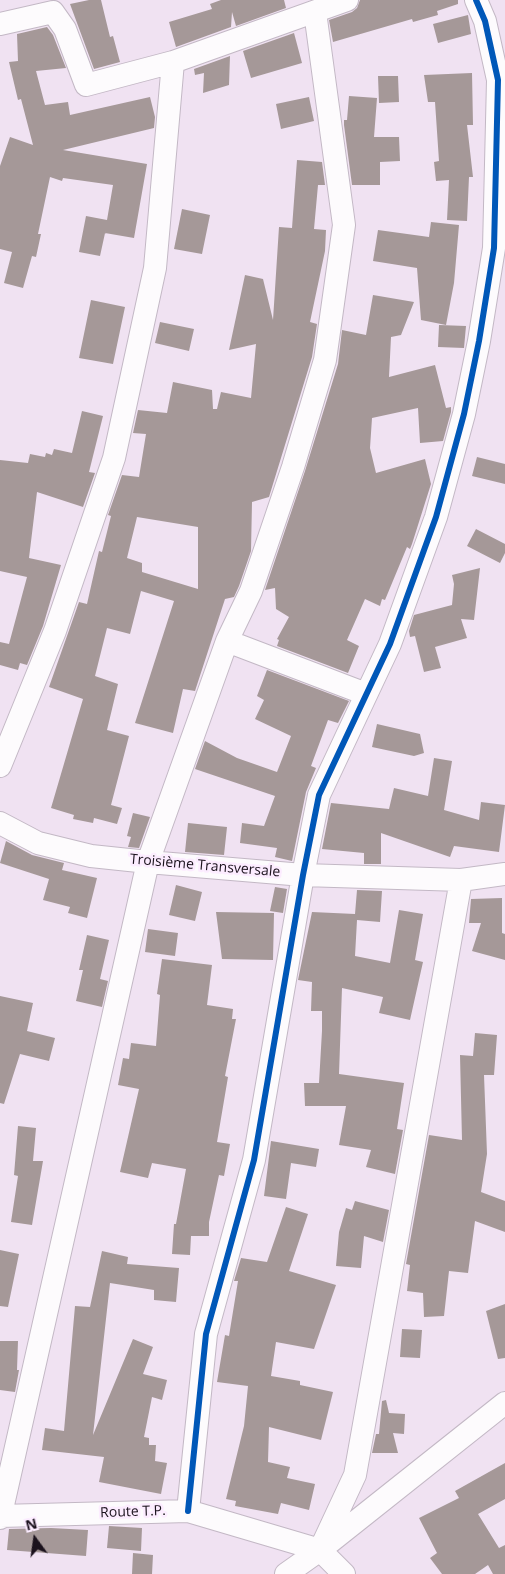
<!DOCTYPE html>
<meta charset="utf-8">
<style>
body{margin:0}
#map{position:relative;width:505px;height:1574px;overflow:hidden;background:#f0e2f2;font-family:"Open Sans",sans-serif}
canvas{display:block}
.north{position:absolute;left:10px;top:1514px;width:50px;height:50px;-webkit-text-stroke:4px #fcecff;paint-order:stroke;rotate:346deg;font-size:14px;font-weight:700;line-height:20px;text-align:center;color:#1b121d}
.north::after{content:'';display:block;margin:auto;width:18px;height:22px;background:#1b121d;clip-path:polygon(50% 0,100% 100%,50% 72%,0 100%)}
</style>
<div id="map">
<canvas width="505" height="1574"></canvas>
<div class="north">N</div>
</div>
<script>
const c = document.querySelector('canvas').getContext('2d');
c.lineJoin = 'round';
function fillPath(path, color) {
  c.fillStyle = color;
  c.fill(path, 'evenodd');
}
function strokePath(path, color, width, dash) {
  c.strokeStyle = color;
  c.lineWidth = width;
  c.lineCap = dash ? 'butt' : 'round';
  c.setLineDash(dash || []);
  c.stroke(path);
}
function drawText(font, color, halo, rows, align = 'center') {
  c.font = font + ' "Open Sans",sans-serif';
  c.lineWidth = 5;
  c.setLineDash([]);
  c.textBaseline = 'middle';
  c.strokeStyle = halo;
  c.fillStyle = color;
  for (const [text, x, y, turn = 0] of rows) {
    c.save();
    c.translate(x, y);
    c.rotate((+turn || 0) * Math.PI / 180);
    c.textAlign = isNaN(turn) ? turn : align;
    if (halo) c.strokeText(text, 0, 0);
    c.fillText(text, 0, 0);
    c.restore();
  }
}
const building = new Path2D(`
 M89,0h12l9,37 3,-1 7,26 -26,7 -24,-65z
 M221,0h63l2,8 -50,18 -4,-14 -1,15 -55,20 -7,-25 43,-13 -2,-5z
 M360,0h98v4l-21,7 1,4 -25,7 -1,-3 -79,23 -4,-22 23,-8 5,-4z
 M468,15l3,19 -33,9 -5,-19z
 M47,27l6,8 13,33 -30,3 9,34 23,-3 2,13 80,-18 5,20 -1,11 -91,22 84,14 -13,74 -29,-5 2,-9 -7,32 -21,-4 7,-36 21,4 6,-35 -50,-7 -1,3 -12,-4 -12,57h3l-5,23 -4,-1 -9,32 -19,-5 8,-31 -12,-3v-83l10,-29 23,8 -12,-46 -3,1 -9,-38 9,-1 -1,-27z
 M294,33l8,30 -51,15 -8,-27z
 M230,56l-1,29 -26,8 1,-20 -9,2 -1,-6z
 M472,73l1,52h-6l6,52h-4l-2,44 -20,-1 2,-40 -13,1 -2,-19 5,-1 -4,-59h-7l-4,-27z
 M378,76h20l1,26 -20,1z
 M349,96l28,2 -3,39h25l1,24 -20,1v23h-28l-8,-60v-5h3z
 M309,97l5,24 -33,8 -5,-25z
 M297,160l25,2 3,23h-7l-4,44 12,1 -1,21 -15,71 7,2 -5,33 -43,140 -17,5 -1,49 -12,35 -5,11 -9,2 -30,92 -12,-2 -10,44 -38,-10 39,-122 -33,-10 -11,43 -23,-6 -12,48 23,8 -11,46 22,6 -18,69 11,3 -5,16 -23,-6 -1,5 -20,-4 1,-4 -23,-7 32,-109 -34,-12 30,-85 8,2 12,-53 3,1 9,-36 -3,-1 14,-40 17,2 7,-43 -13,-1 5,-23 29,3 6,-31 39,8 1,19h4l4,-17 30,6 5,-54 -27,6 16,-75 18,4 10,41 6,-93 13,1zM137,517l61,10v62l-56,-17v-9l-15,-5z
 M182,209l28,6 -8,39 -28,-5z
 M431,222l28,3 -5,58 -8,42 -25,-5 -4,-52 -44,-7 5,-31 51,7z
 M373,295l41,7 -13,33 -10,2 -2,40 46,-12 11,43 5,-1v5l-8,29 -23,2 -2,-35 -46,10 -2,30 6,25 49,-14 6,25 -19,60 -2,5 -3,-2 -22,53 -3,-1 -2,7 -15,-7 -18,41 12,6 -11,27 -71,-27 2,-6 -2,-1 12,-22 -13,-8 -1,-21 -10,2 40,-119 33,-107 4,-34 24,5z
 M91,300l34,7 -12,57 -34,-6z
 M160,322l34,7 -5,22 -34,-8z
 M439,325l27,1 -2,22 -26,-1z
 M82,411l21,5 -14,56 6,1 -12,34 -46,-15 -8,66 32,7 -18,61 -16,39 -7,-2 -2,7 -18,-5v-23l9,2 18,-67 -27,-6v-111l28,3 2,-9 15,3 1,-4 6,2 2,-6 18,4z
 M477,457l28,7v20l-33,-8z
 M476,529l29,15v9l-5,10 -33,-17z
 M480,568l-6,52 -13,-1 6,19 -32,9 6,21 -17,4 -9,-36 -5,1 -1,-6 5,-16 38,-10 2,-21 -2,-9z
 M267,670l82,31 -11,22 -10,-3 -17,46 5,2 -10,24 -14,69 -17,-4 2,-9 -37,-5 2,-20 22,3 11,-30 -80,-27 10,-28 32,17 40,14 14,-36 -36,-17 9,-19 -7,-4z
 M377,724l43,10 4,19 -10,3 -42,-9z
 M434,758l18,3 -8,49 35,10 2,-18 24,3 -6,47 -45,-6 -4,11 -69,-24v31h-17v-11l-42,-4 9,-46 58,6 5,-21 34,8z
 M133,813l17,4 -11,31 -11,-1 3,-10 -4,-1z
 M188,823l39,4 -3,28 -39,-3z
 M6,841l26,14 32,8 -2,7 35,8 -10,40 -19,-5 2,-6 -27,-7 6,-21 -49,-16z
 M176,885l26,7 -7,29 -26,-6z
 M275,887l12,2 -4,24 -13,-2z
 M357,890l25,1 -2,31 -23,-2 -2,36 35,7 9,-53 24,4 -8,46 8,2 -13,58 -31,-7 4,-16 -41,-9 -3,86 65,9 -7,46 6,1 -8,44 -29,-7 5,-17 -32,-5 7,-39h-41l-1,-23h15l3,-52v-20h-11l1,-29 -14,-2 14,-68 43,2z
 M502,898v35l3,1v26l-33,-9 9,-28h-12l2,-24z
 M216,912l58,1 -1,47 -51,-1z
 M148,929l30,4 -3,23 -30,-4z
 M87,935l22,5 -9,39 8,2 -6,26 -26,-6 7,-31h-4z
 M162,959l50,6 -5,40 26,4 -1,10h4l-11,57 3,1 -11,65 13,2 -6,32 -5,-1 -10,47v14h-18l-1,19 -18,-1 2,-30h2l10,-55 -34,-6 -4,15 -28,-6 19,-83 -21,-4 5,-27 6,1 2,-16 25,3 4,-51 -3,-1z
 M0,996l33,7 -6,28 28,7 -6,23 -29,-7 -16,50 -4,-1z
 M475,1033l22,2 -3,40h-10l3,79 -6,38 24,9v31l-30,-11 -7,52 -19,-2 -5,45 -20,1 -1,-24 -16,-2 3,-26 -4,-1 23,-129 33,5 -2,-85 13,1z
 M18,1126l18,2 -3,33h10l-11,64 -21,-3 7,-46 -4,-1z
 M271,1141l48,8 -3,18 -25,-4 -5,36 -22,-3z
 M355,1201l34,9 -6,32 -19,-6 -3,32 -25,-2 3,-34 7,-24 6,2z
 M286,1207l22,7 -19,57 47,14 -22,64 -38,-7 -5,34 29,5v4l33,7 -12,48 -52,-13 -1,35 22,5 -3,11 28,6 -6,26 -28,-7 -3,11 -43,-8 1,-5 -10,-2 18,-73 4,-40 -31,-4 8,-47 4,1 9,-55h-4l7,-23 26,4z
 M0,1250l19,4 -11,53 -8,-1z
 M102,1251l26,6 -1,7 52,4 -3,34 -22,-2v-10l-44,-7 -17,152 40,-96 20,8 -10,27 24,6 -5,20 -10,-3 -8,40 5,1v7h7l-1,16 12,2 -6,31 -62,-12 5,-25 -62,-7 3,-22 19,3 11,-125 15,1z
 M505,1304v54l-7,1 -12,-48z
 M402,1329l20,1 -2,28 -20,-1z
 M0,1341h18l-1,29h2l-4,22 -15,-2z
 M386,1400l3,13 16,1 -1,20 -11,-1 5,20h-26l4,-19h3l3,-33z
 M505,1463v36l-27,15 21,34 6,-3v29h-12l-5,-9 -13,9h-33l-12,-16 7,-5 -18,-35 40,-20 -4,-7z
 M109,1526l33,2 -1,23 -34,-3z
 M51,1528l37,2 -2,26 -79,-6 2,-21z
 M133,1553l20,2 -1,19h-20z`);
const minor = new Path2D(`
 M0,24l53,-12 12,17 21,56 87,-23 174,-62
 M227,641l139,53
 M0,766l55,-135 59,-173 41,-190 18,-206
 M0,823l38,20 53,13 57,6 155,13 158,5 44,-6
 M188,1511l18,-177 48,-174 49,-285 16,-80 71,-151 46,-127 28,-103 15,-73 15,-93 4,-168 -13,-59 -9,-21
 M0,1516l188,-5 132,39 24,24
 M0,1518l148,-656 79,-221 24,-50 42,-124 32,-107 19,-135 -29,-213
 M320,1550l35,-75 106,-595
 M286,1574l34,-24 185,-147`);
const cycleway = new Path2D(`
 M188,1511l18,-177 48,-174 49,-285 16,-80 71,-151 46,-127 28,-103 15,-73 15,-93 4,-168 -13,-59 -9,-21`);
const streetNames = [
 ["Troisième Transversale",205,866,5],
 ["Route T.P.",133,1512,-2]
];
fillPath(building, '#a59898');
strokePath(minor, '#c3b8c5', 24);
strokePath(minor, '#fdfbfd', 22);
strokePath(cycleway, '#0057b8', 6);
drawText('14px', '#1b121d', '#fcecff', streetNames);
</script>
